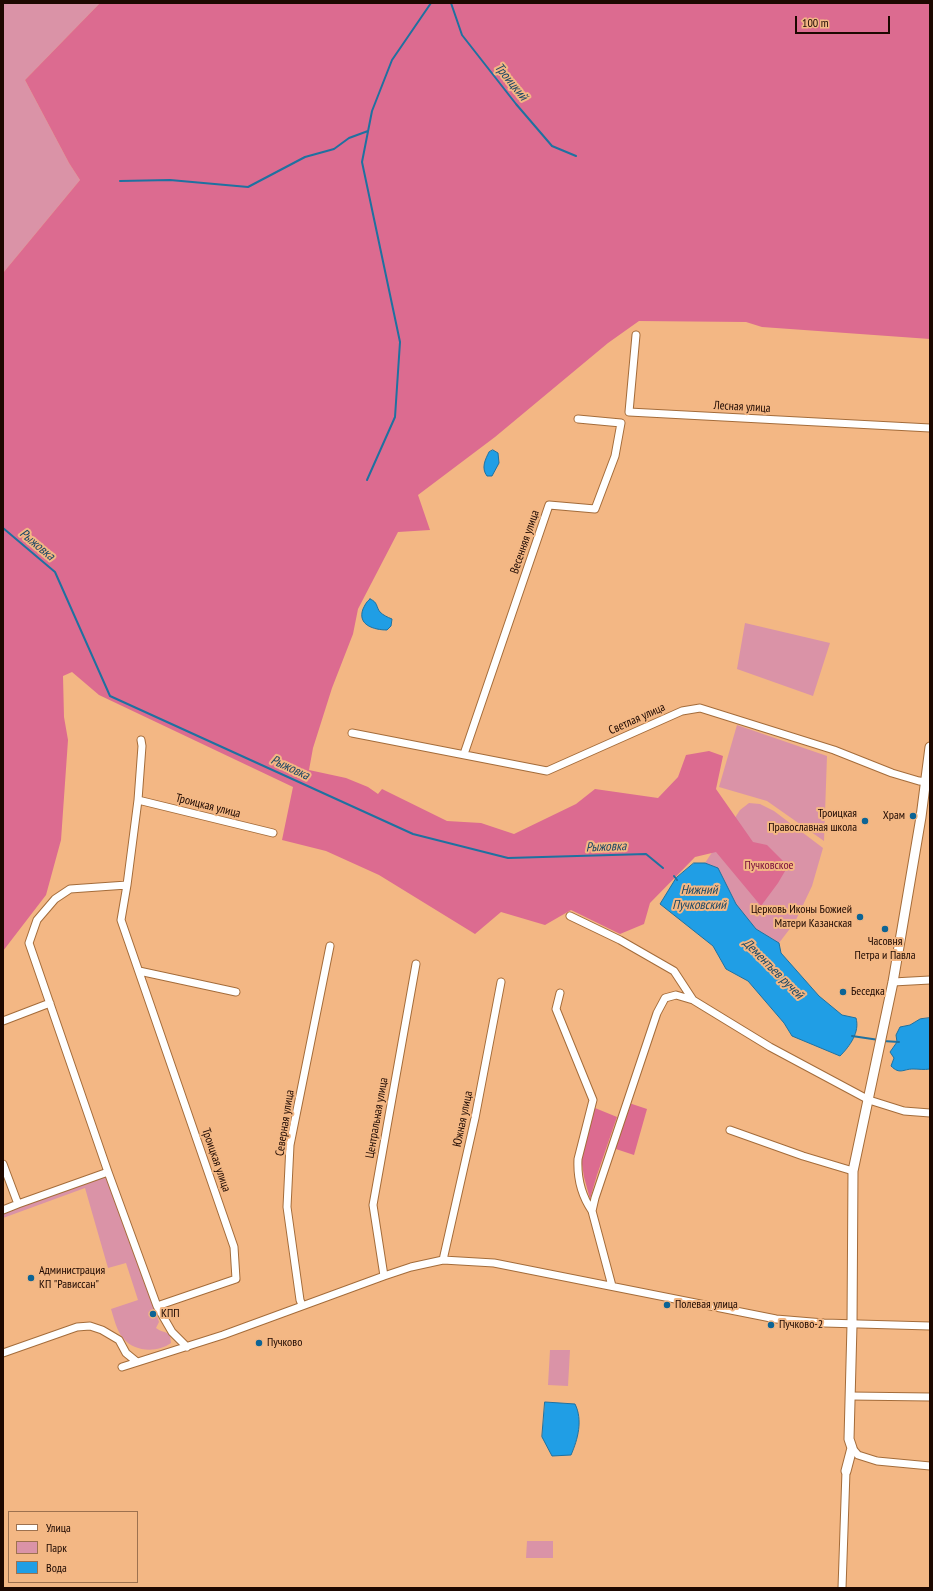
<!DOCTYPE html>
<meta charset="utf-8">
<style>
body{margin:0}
#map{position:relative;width:933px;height:1591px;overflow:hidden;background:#f3b784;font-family:"PT Sans Narrow",sans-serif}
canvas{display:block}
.frame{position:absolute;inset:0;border:4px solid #1d0800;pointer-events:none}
.legend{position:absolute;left:8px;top:1511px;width:130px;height:72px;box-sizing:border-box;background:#f3b784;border:1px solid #9d714f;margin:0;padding:5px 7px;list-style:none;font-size:12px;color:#1d0800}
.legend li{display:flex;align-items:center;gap:8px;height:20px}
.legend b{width:20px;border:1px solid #9d714f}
.scale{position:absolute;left:795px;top:16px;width:95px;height:18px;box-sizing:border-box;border:2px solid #1d0800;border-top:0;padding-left:5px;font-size:12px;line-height:14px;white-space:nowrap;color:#1d0800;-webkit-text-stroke:3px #f3b784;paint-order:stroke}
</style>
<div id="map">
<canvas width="933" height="1591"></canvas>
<div class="frame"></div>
<ul class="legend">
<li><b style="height:5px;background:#fff"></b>Улица</li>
<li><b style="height:11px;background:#da93a7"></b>Парк</li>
<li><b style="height:11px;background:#209ee5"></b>Вода</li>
</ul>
<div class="scale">100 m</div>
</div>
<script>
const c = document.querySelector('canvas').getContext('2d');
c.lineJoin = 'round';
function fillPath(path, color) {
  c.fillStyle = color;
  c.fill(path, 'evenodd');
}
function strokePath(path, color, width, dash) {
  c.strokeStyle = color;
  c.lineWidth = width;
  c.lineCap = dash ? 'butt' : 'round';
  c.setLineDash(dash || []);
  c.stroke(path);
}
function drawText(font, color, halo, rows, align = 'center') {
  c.font = font + ' "PT Sans Narrow",sans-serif';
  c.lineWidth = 4;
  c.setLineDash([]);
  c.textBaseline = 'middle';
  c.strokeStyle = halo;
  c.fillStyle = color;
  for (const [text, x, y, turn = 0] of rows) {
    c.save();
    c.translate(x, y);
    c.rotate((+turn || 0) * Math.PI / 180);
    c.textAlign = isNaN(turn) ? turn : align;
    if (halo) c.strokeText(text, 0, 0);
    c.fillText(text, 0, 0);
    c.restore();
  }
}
const green = new Path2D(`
 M3,3h97l-75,77 44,83 11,17 -77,93z
 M745,623l85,20 -17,53 -76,-27z
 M737,725l90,31 -3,85 -57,-40 -48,-14z
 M749,803l11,1 14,7 49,37 -11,38 -17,36 -16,21 -23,-14 -20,-25 -18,-36 -13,-5 35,-53z
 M104,1176l4,2 47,133 -6,1 2,6 6,-2 2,6 -3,6c5,4 9,3 14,7l1,8c-14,10 -37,9 -48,-5 -6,-7 -9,-19 -12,-29l27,-9 -12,-37 -18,5 -23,-80 -82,30v-5z
 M550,1350h20l-2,36 -20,-1z
 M527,1541h26v17h-27z`);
const forest = new Path2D(`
 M100,3h830v336l-168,-12 -16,-5 -107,-1 -31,22 -113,94 -77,58 12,35 -32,2 -40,77 -5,25 -21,54 -19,60 -4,22 37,8 22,9 10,7 4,-5 65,32 34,2 33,11 62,-30 19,-15 63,9 20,-21 8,-22 23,-4 14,5 -7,33 37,53 14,3 21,21 -10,17 -17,23 -45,-54 -21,5 -45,46 -6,21 -24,10 -49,-24 -26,15 -44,-13 -26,22 -96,-59 -53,-24 -44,-11 11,-53 -194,-92 -27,-23 -9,4 1,41 4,23 -7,100 -15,55 -43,56v-678l77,-93 -11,-17 -44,-83z
 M629,1103l18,6 -13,46 -21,-7z
 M595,1108l22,9 -20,58 -7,24 -6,-22 -3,-19z`);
const water = new Path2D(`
 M493,450l5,3 1,10 -7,13h-5c-6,-8 -2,-16 2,-24z
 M370,599c8,3 6,8 10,13 3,3 7,5 12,7l-1,7 -4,4c-13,0 -30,-5 -24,-21 2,-4 3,-7 7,-10z
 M694,863h11l13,5 18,36 20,25 23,14 2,10 38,43 23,19 14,3c4,14 -6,28 -16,38l-48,-20 -8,-13 -36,-42 -22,-12 -13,-23 -53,-42 16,-26z
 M930,1018v51c-6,1 -12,0 -17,0 -10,0 -13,6 -22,-3l3,-8 -4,-6 7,-10 -1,-7 4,-8 10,-2 10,-6z
 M545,1402l30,2c8,16 3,35 -4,51l-19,1 -10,-19z`);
const stream = new Path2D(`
 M451,3l11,32 54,69 36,42 24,10
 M120,181l50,-1 78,7 57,-30 29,-8 15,-11 19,-7
 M367,480l28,-63 5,-75 -38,-180 10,-51 20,-51 39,-57
 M3,528l52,44 55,124 303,138 95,24 138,-4 17,14
 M674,876l3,4
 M852,1036l27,4
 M883,1041l16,1`);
const minor = new Path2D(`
 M636,335l-7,77 301,16
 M352,733l195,38 135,-60 18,-3 134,42 58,23 27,8 10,1
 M464,754l85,-249 46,4 20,-53 6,-33 -43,-4
 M138,800l135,33
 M127,885l-6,35 113,327 2,32 -79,27 -49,-134 -79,-229 8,-23 18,-21 15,-10z
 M127,885l11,-85 4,-54 -1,-6
 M570,916l50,24 54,31 19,29 77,47 99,53 35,11 26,2
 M139,971l97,21
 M893,982l37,-2
 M560,993l-4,16 37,91 -15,59c-1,20 3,36 14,52
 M3,1021l47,-18
 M730,1130l73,26 50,15
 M3,1164l15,40 -15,6
 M18,1204l90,-32
 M443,1260l32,-142 26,-136
 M384,1276l-11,-71 43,-241
 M612,1286l-20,-75 3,-13 62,-185 8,-15 11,-3 17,5
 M302,1305l-2,-5 -13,-93 3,-62 40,-199
 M157,1306l15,26 15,15
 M3,1353l74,-26 13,-1 12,4 17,10 7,13 11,9
 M122,1367l101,-32 161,-59 27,-9 32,-7 51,3 282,56 48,4 106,3
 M850,1396l80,1
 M852,1448l6,7 19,6 53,5
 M842,1588l4,-117`);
const tertiary = new Path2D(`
 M846,1471l6,-23 -3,-9 3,-114 1,-154 40,-189 28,-165 9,-70`);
const markers = [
 [913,816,4,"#0c6495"],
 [865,821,4,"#0c6495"],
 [860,917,4,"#0c6495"],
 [885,929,4,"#0c6495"],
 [843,992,4,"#0c6495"],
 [31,1278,4,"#0c6495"],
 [667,1305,4,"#0c6495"],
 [153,1314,4,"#0c6495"],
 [771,1325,4,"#0c6495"],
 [259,1343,4,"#0c6495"]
];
const streetNames = [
 ["Лесная улица",742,407,3],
 ["Весенняя улица",525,542,-71],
 ["Светлая улица",637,719,-24],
 ["Троицкая улица",208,806,14],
 ["Центральная улица",377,1118,-80],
 ["Южная улица",463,1119,-78],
 ["Северная улица",285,1123,-81],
 ["Троицкая улица",216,1160,71]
];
const poiNames = [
 ["Троицкая",857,814,"right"],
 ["Православная школа",857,828,"right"],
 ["Храм",905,816,"right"],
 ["Церковь Иконы Божией",852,910,"right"],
 ["Матери Казанская",852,924,"right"],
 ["Часовня",885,942,"center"],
 ["Петра и Павла",885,956,"center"],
 ["Беседка",851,992],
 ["Администрация",39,1271],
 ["КП \"Рависсан\"",39,1285],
 ["Полевая улица",675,1305],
 ["КПП",161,1314],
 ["Пучково-2",779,1325],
 ["Пучково",267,1343]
];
const parkNames = [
 ["Пучковское",769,866]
];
const waterNames = [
 ["Троицкий",511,82,51],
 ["Рыжовка",37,545,40],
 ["Рыжовка",290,768,25],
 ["Рыжовка",606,847,-2],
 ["Нижний",699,890],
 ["Пучковский",699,905],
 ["Дементьев ручей",773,969,45]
];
fillPath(green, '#da93a7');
fillPath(forest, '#dc6b90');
fillPath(water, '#209ee5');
strokePath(water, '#1f71a0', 1);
strokePath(stream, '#1f71a0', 2);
strokePath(minor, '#a46c3a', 9);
strokePath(tertiary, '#a46c3a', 11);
strokePath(minor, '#fff', 7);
strokePath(tertiary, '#fff', 9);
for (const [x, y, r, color] of markers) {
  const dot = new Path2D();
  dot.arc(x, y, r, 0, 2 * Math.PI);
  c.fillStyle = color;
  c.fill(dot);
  strokePath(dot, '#f3b784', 1.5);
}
drawText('12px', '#1d0800', '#f3b784', streetNames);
drawText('12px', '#1d0800', '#f3b784', poiNames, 'left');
drawText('12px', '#760b3c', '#f3b784', parkNames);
drawText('italic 13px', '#1a4765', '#f3b784', waterNames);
</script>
